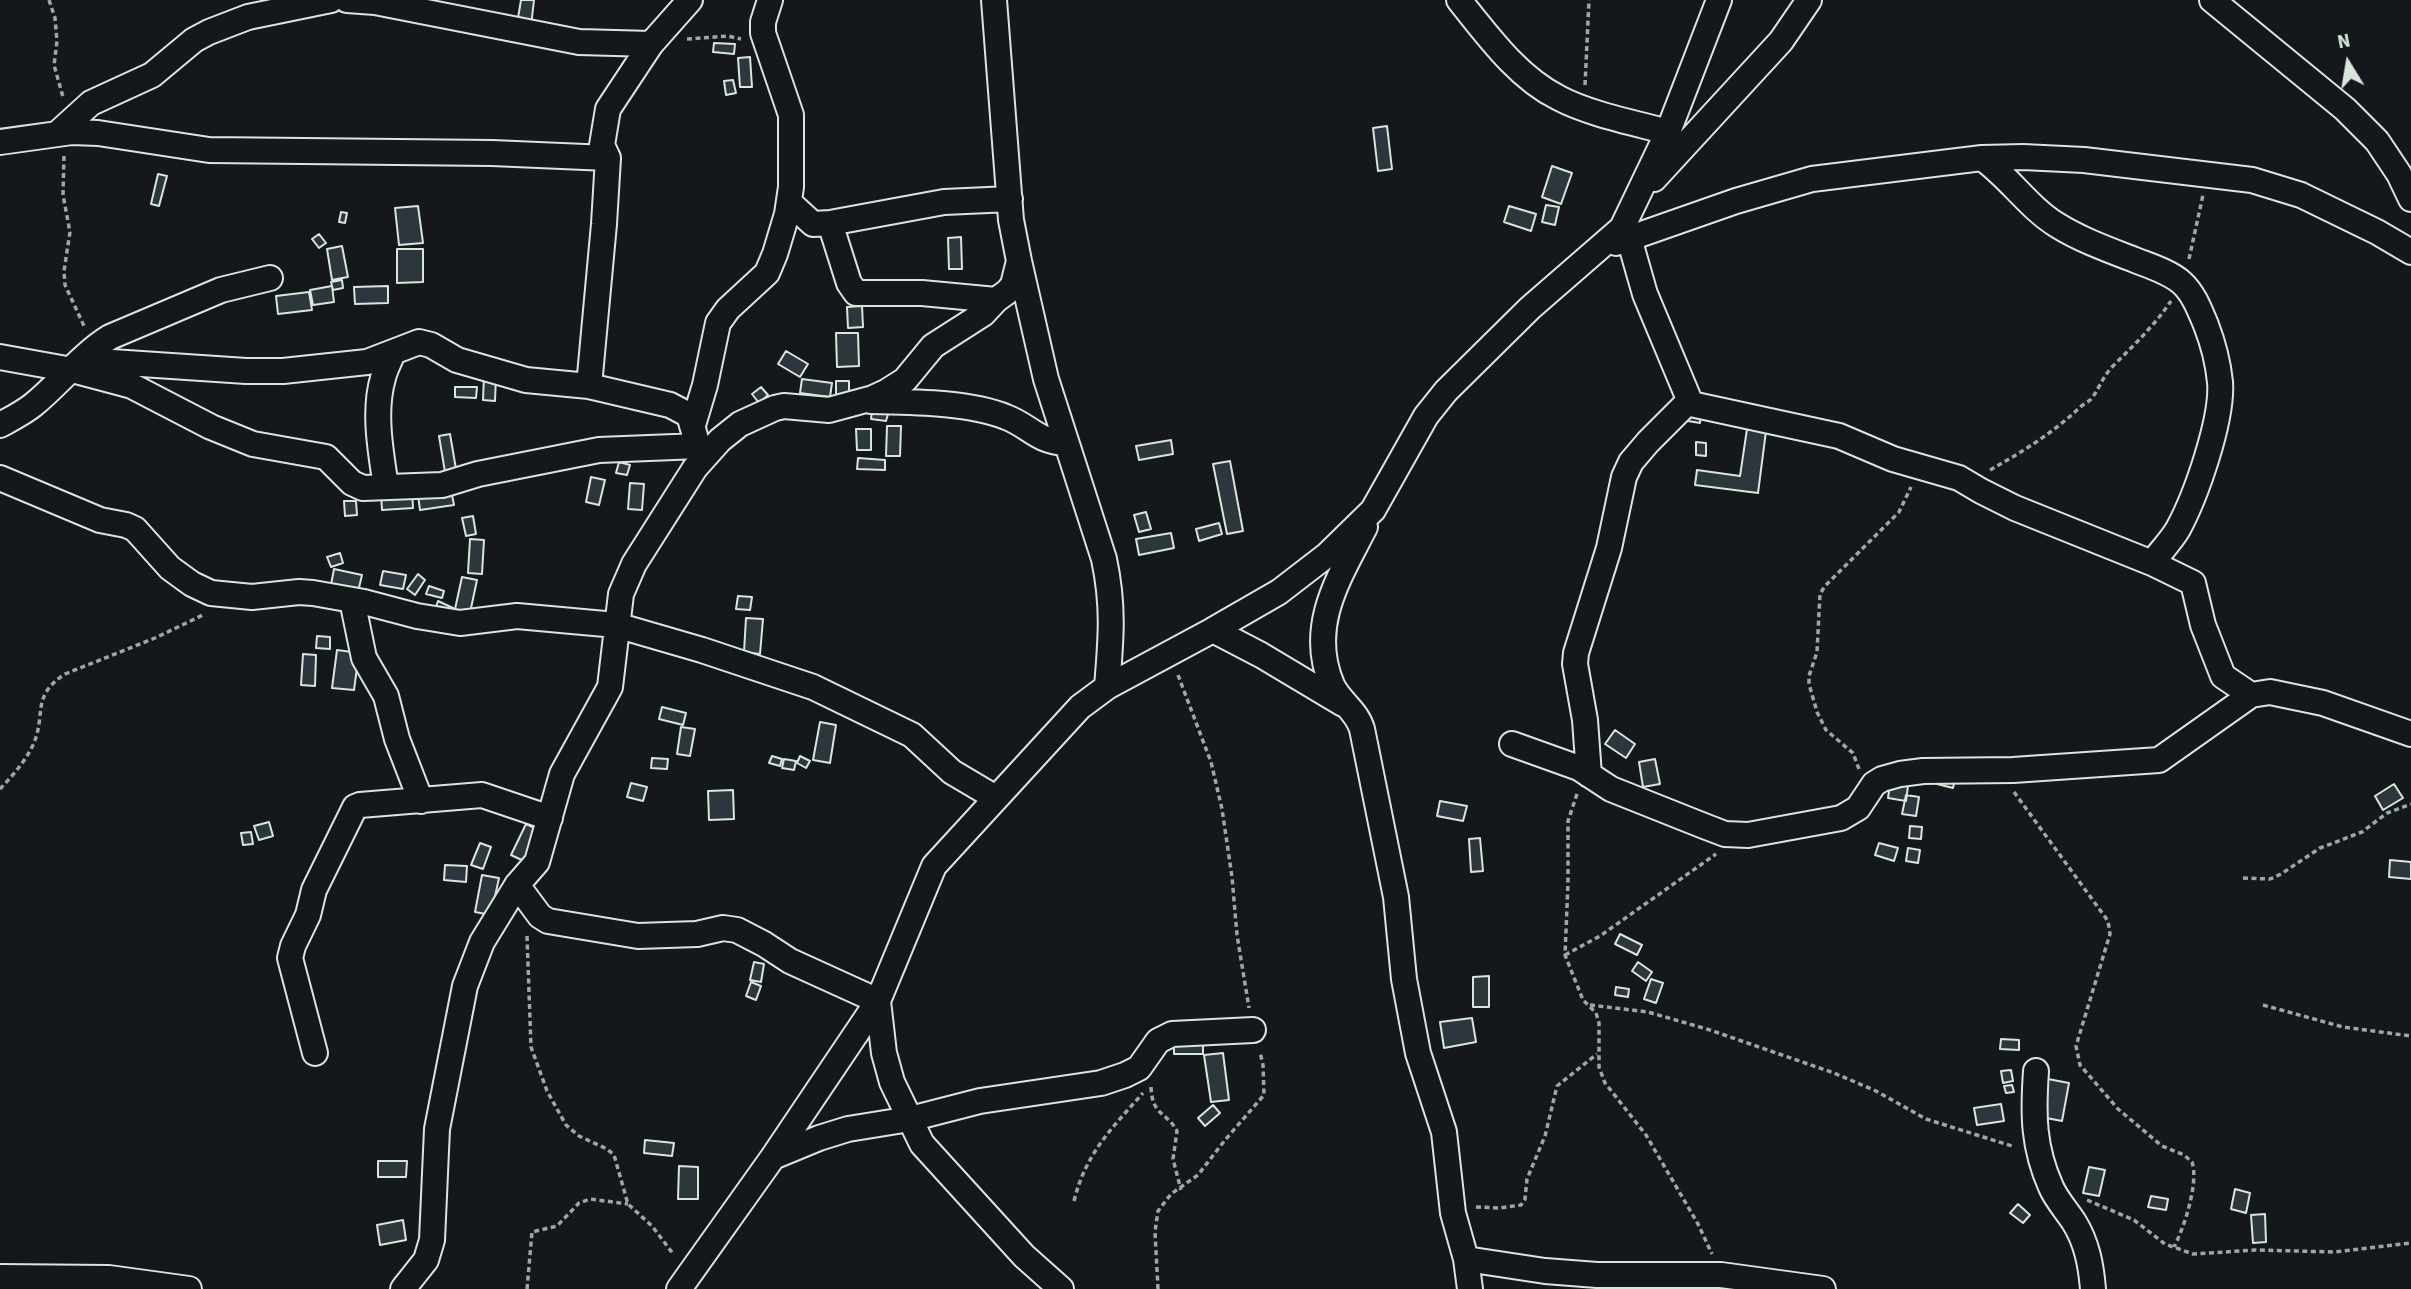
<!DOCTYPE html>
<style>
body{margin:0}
#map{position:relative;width:2411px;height:1289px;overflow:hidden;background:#14181c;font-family:"Source Sans 3",sans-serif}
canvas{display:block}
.north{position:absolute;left:2313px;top:28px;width:70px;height:70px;-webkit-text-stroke:5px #14181c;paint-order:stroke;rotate:349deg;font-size:19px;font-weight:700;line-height:28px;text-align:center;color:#d8e6dc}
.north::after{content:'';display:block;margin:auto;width:24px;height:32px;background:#d8e6dc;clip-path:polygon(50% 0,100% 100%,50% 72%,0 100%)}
</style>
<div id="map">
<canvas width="2411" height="1289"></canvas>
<div class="north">N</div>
</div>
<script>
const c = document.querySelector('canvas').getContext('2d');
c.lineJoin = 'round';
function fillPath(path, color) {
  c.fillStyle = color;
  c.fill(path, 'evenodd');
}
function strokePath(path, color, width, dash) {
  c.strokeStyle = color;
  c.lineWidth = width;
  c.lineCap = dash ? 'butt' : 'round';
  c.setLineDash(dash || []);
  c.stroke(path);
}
const building = new Path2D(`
 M521,0h13l-3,26 -14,-2z
 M714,43l21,1 -1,10 -21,-2z
 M750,57l2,30h-12l-2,-29z
 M733,80l3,13 -10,2 -2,-14z
 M1387,126l5,43 -14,2 -5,-43z
 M1552,166l20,7 -11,31 -19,-7z
 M158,174l9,2 -8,30 -8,-2z
 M1546,205l13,2 -4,18 -13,-3z
 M418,206l5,37 -24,2 -4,-37z
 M1509,206l27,8 -5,17 -27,-9z
 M341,212l6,1 -2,10 -6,-1z
 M319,234l7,9 -7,5 -7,-9z
 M961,237l1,32h-13l-1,-31z
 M342,246l6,31 -16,3 -5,-31z
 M397,249h26v33l-26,1z
 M342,280l1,8 -10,2 -2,-8z
 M332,286l2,16 -21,3 -3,-15z
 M388,286v17l-33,1 -1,-17z
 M309,292l3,18 -34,4 -2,-18z
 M862,306l1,21 -15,1 -1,-21z
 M836,333h22l1,33 -22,1z
 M786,351l22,13 -8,13 -22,-13z
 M484,376h12l-1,25 -12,-1z
 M802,379l30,4 -2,14 -30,-4z
 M836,381h13v17h-13z
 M455,387h22l-1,11 -21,-1z
 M761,387l7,8 -9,8 -7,-9z
 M872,411l16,3 -2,7 -15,-2z
 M1689,413l12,1 -1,9 -12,-2z
 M887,426h14l-1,30h-14z
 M856,429h15v21h-14z
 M1747,429l19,2 -8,62 -63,-8 2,-15 43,6z
 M450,434l6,35 -11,3 -6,-36z
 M1171,440l2,14 -34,6 -3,-14z
 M1696,442l10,1v13l-10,-1z
 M858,458l27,2v10l-28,-1z
 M1230,461l13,70 -16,3 -14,-70z
 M619,462l11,3 -3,10 -11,-2z
 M591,477l14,3 -6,25 -13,-3z
 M630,483l14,1 -2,26 -14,-1z
 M451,490l3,15 -34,5 -2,-15z
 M412,492l1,16 -31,2 -1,-16z
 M344,501h12l1,14 -12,1z
 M1146,512l5,17 -12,3 -5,-17z
 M473,516l3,18 -10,2 -4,-18z
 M1219,523l3,11 -23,7 -3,-12z
 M1171,533l3,15 -35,7 -3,-16z
 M470,539l14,1 -2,34 -14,-1z
 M340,553l3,10 -12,4 -4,-10z
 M334,569l28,6 -5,21 -27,-6z
 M383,571l23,4 -3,14 -23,-4z
 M418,574l7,6 -10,15 -8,-6z
 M462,577l15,3 -7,33 -15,-4z
 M429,586l15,5 -2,7 -16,-4z
 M738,596l14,1 -2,13 -14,-1z
 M438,601l15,7 -2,6 -15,-7z
 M746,618l17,1 -3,35 -16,-2z
 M317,636l13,1v12l-14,-1z
 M337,650l22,3 -5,37 -22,-2z
 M303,654l13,1 -1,31 -14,-1z
 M662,707l24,6 -3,12 -24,-6z
 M820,722l16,3 -6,38 -17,-3z
 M681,727l14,2 -5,27 -13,-2z
 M1615,730l20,14 -9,14 -21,-14z
 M772,756l10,3 -2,7 -11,-3z
 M800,756l10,5 -4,7 -9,-5z
 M652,758l16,1 -1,10 -16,-1z
 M784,759l12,2 -2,9 -12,-2z
 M1655,759l5,25 -17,3 -4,-25z
 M1939,776l16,3 -2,9 -16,-4z
 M631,783l16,4 -4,14 -16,-4z
 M1890,784l18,2 -2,15 -18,-3z
 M2394,784l9,14 -20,12 -8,-14z
 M733,790l1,29 -25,1 -1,-29z
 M1906,795l13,2 -3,19 -14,-2z
 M1440,801l27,5 -4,15 -26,-5z
 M269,822l4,14 -14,4 -5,-14z
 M526,824l17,8 -15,31 -17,-8z
 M1910,826l12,1 -1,12 -12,-1z
 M251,832l2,12 -10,1 -2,-12z
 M1480,838l3,33 -12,1 -2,-33z
 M480,843l11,4 -8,22 -12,-4z
 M1879,843l19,5 -4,13 -19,-6z
 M1908,848l12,2 -2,13 -12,-2z
 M2390,860l21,2v17l-22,-2z
 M445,865l22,1 -1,16 -22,-2z
 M482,875l17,3 -8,37 -16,-3z
 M1620,934l22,11 -5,10 -22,-11z
 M754,962l10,2 -3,18 -11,-2z
 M1638,962l14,10 -6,9 -14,-10z
 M1489,976v31h-16v-30z
 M1651,979l12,4 -7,20 -12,-4z
 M751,982l10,4 -5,14 -10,-4z
 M1616,987l13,2 -1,8 -13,-2z
 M1472,1018l4,24 -32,6 -4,-26z
 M1174,1034h29v20h-29z
 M2001,1039l18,1v10l-19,-1z
 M1223,1053l6,47 -18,2 -7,-47z
 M2011,1070l2,11 -10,2 -2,-12z
 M2048,1079l21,4 -7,38 -21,-4z
 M2012,1085l2,7 -8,1 -2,-7z
 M2001,1104l3,17 -27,4 -3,-17z
 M1213,1105l7,8 -15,13 -7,-8z
 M645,1140l29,3 -2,13 -28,-3z
 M378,1161h29l-1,16h-28z
 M679,1166l19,1v32h-20z
 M2089,1167l16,3 -6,26 -16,-3z
 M2235,1189l15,4 -4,20 -15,-4z
 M2151,1196l17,3 -2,11 -18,-3z
 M2018,1204l12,11 -7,8 -13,-10z
 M2265,1214l1,28 -13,1 -2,-28z
 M403,1220l3,20 -26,5 -3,-20z`);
const path = new Path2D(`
 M49,0l6,18 2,23 -3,24 9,32
 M687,39l41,-3 13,3
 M1585,85l4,-85
 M64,156l-1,39 7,37 -6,39 1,14 20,43
 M2189,259l14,-64
 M1990,470c32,-18 63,-37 89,-62 4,-4 10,-6 13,-10 8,-11 11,-22 21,-32 21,-21 41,-40 58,-65
 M1178,675l33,87 11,47 10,68 5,58 12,73
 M1859,769l-6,-16 -27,-23 -9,-18 -8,-28v-8l8,-24 3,-58 5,-8 74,-74 12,-25
 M0,789c12,-13 25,-27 33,-44 14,-31 -3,-48 32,-71l90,-36 48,-23
 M2014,792l94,129 2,13 -34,112 4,19 38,44 44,37 22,9 8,7c7,21 -8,66 -18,85
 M1577,794l-9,27v62l-3,72 18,45 13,13 3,10v44l6,16 41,52 52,89 14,30
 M2243,878l27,1 11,-5 39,-26 42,-16 25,-19 24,-9
 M527,936l4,111 16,44 19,34 13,11 28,13 7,6 14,49 24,22 22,29
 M1565,955l35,-19 116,-82
 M1590,1005l58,7 62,18 124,43 42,18 50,28 89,28
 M2263,1005l80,22 68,9
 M1151,1087c1,29 16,25 26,44l-4,28 8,31
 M2087,1200l47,20 31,24 28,10 63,-4 79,2 76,-9
 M1074,1201c12,-48 37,-72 69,-108
 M1476,1207l24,1 21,-3 4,-6 2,-20 18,-43 12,-50 40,-32
 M527,1289l5,-57 25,-6 22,-23 11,-4 38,5
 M1158,1289l-3,-57 3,-21 13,-17 27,-19 27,-35 39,-45 -1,-30 -3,-13`);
const minor = new Path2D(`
 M347,0l28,2 204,40 72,2
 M994,0l17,220 8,41 27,118 58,180c10,47 7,80 3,128
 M1459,0c28,35 59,78 100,98 30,16 76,25 109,34
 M2212,0l133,109 32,32 22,33 12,25
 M58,133l33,-30 61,-28 42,-35 15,-8 39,-15 83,-17
 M0,142l72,-10 26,1 111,17 283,3 116,5
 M1982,158c28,20 46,49 75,67 24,15 52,25 78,35 15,6 35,12 47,23 12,11 18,28 24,42 7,18 12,37 14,57 3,37 -24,114 -42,147 -7,12 -18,23 -26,34
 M1654,179l127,-138 28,-41
 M789,202l24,22 17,-1 114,-21 66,-3
 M830,223l19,60 7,10h66l74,7
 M1629,238l16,56 46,110 148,32 54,23 66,19 22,13 34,17 137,55 41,20 10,42 20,51 28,19
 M1616,243l120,-42 76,-22 170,-21 41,-1 61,3 168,20 49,15 76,37 34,20
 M0,357l72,13 60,16 79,41 42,17 73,13 26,26 11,5 79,-3 36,-11 121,-24 100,-4
 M82,360l164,11h37l84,-9 52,-20 12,3 26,15 69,20 63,6 81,19 19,10 13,45
 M589,386l15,-162 4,-66 -6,-13 6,-36 43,-65 39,-44
 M871,401c40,1 98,1 135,16 24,9 30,24 59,26
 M0,425c11,-6 23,-12 33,-20 26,-21 48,-50 77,-68l111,-47 49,-12
 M693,425l12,-40 13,-62 10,-14 39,-36 8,-19 12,-40 4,-27v-72l-28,-82v-11l7,-22
 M0,478l100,42 26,5 9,4 35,39 22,16 19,9 41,4 47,-5 14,1 51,9 53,14 43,7 57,-7 99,9 86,25 111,37 99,48 40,37 44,26
 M386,487c-5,-34 -13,-75 -3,-109 2,-9 7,-17 10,-26
 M1365,527c-26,51 -58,99 -33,158 7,16 25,26 30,44l34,168 8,82 14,74 26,79 9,81 13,46 4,30
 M352,600l12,58 22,38 11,43 24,62
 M1213,630l48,25 82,49
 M1512,744l67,24 32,21 93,37 21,8 23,1 93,-17 17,-10 16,-24 8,-5 18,-5 23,-3 90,-1 146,-10 92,-65 19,-3 53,11 88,31
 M1589,775l-4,-55 -10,-56 1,-11 33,-105 15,-71 7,-15 17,-20 41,-41
 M517,885l23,31 8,5 90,15 59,-2 26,-6 14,2 27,14 26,17 88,40 6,52 8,29 30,62 102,112 37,33
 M315,1053l-25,-95 3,-12 15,-31 6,-25 41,-83 5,-2 122,-10 68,23
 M2036,1071c-3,43 -3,76 15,116 5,12 16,24 23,35 13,21 17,43 19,67
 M773,1157l46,-19 29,-9 62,-10 70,-18 121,-18 24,-8 14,-7 19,-27 14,-7 81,-4
 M1466,1259l79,12 52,4h124l102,14
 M0,1277l109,1 80,11
 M403,1289l23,-29 6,-20 5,-111 28,-143 17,-44 35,-57 20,-23 25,-88 48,-87 11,-93 13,-30 61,-96 25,-28 20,-16 35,-16 9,-2 45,4 44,-12 13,-6 19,-12 28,-34 50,-32 13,-14 11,-8 6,-7 6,-24
 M679,1289l94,-132 105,-156 56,-135 146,-159 27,-20 106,-57 66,-38 48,-37 46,-45 53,-94 20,-25 84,-83 92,-80 46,-96 51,-132`);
fillPath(building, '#2c363c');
strokePath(building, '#d8e6dc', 2);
strokePath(minor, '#d8e6dc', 28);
strokePath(path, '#9da8a2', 3.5, [5, 3.5]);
strokePath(minor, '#14181c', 24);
</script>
